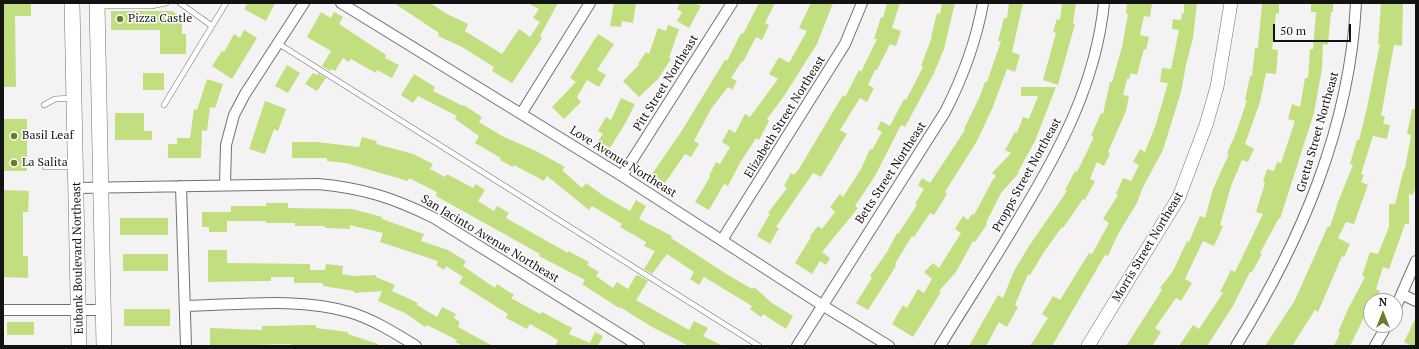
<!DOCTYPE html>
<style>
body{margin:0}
#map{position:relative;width:1419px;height:349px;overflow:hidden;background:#f5f2f4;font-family:"PT Serif",serif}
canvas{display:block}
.frame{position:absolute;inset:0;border:4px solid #141314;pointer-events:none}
.north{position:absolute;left:1363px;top:293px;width:40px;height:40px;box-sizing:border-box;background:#fff;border:1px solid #a1a1a1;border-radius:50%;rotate:0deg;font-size:11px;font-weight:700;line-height:16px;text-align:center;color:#141314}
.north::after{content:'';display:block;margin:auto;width:14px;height:18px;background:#687d2e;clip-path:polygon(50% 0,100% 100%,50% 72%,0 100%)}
.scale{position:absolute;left:1273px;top:24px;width:78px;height:18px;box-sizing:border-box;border:2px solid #141314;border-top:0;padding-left:5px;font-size:12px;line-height:14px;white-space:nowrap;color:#141314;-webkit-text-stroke:3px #fff;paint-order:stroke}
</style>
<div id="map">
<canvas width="1419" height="349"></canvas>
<div class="frame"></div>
<div class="north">N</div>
<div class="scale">50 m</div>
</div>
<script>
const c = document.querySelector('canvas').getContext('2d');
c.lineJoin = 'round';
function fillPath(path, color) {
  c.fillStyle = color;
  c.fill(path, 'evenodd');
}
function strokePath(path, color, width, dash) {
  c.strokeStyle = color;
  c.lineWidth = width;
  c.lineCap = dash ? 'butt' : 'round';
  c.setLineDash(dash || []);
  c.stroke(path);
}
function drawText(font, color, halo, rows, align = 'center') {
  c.font = font + ' "PT Serif",serif';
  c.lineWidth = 3;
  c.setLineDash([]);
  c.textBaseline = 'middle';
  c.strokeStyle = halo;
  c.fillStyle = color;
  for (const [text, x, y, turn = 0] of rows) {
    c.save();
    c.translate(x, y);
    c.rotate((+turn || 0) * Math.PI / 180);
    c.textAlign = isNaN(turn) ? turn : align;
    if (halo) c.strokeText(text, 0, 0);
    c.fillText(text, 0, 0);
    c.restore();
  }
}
const building = new Path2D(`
 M3,3h28v13h-16l1,71h-13z
 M248,3h27l-9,18 -22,-12z
 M394,3h36l17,11 21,10 -3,7 37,23 17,-25 11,8 10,-15 -7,-4 6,-9 -11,-6h30l-18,33 2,2 -30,45 -20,-12 2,-4 -32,-20 -24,-11 1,-3z
 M614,3h22l-3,20 -11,-2 -1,6 -11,-1z
 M680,3h14l7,3 -12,22 -12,-7 5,-9 -5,-3z
 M759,3h16l-10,20 4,2 -7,15 -6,-3 -13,25 -1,-1 -11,17 6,3 -5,9 -4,-3 -17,22 -17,32 5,3 -8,13 -6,-3 -20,29 -13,-9 29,-42 44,-72 2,1 14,-28 2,1z
 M811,3h22l-16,41 -33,52 -17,23 2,2 -10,19 -3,-2 -16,25 -12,23 -4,-2 -15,26 -14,-8 15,-25 -1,-1 7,-14 4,2 10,-17 -8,-5 7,-13 6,4 10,-19 5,3 28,-38 -9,-5 10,-17 10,6 18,-32 -8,-3z
 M887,3h13l-8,25 9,3 -5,15 -6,-2 -13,26h-2l-7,15 6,3 -7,14 -7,-4 -20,32 7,4 -26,43 -8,-4 -37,54 3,1 -9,16 -13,-8 13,-22 -2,-1 19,-25 -3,-2 7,-13 3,2 5,-6 44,-74 2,2 14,-27 2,2 16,-33h-3l7,-22 2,1z
 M942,3h13l-11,46 -10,24 -29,54 -4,-2 -26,51 -20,30 3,2 -36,44 8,6 -4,7 -6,-4 -8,13 -17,-11 16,-26 -1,-1 8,-10 4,3 13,-17 -5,-5 10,-13 3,3 18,-28 9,-20 2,1 10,-18 -5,-3 4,-8 9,5 14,-27 2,1 17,-33 -2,-1 11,-29h-1l6,-24 3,1z
 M1009,3h14l-11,49 8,3 -5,17 -8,-3 -15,40 -15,32 -32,51 2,2 -13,21 -4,-2 -16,24 -2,-1 -17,28 1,2 -28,44 -12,-7 16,-25 -2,-2 17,-24 10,-19 1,1 19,-29 -2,-1 9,-15 -6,-4 4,-7 8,5 35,-53 -1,-1 16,-33 5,-14h2l14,-41h-3l6,-23h3z
 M1062,3h14l-3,21h2l-17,61 -15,-5 13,-47 -3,-1 4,-13 3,1z
 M1127,3h25l-2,14 -6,-1 -4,19 9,2 -3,13 -2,-1 -7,26 -6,-2 -2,6h-2l-4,16 6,1 -3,15 -18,41 2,2 -6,12 -7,-4 -7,17 5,2 -10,19 -2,-1 -20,29 -1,-1 -18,25 -14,23 -2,-1 -13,31 3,2 -11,20 -8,-5 -13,24h-17l29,-51 5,3 11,-27 15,-25 38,-55 -2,-1 10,-19 2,1 17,-35 -3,-1 10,-23 2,1 7,-32h2l10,-35 6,-33h-2z
 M1184,3h13l-4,35 -7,27 -5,27 -18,58 -20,37 -6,16 -19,31 -10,22 -3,-1 -53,91h-22l18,-28 -6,-4 11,-18 7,4 29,-47 3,1 17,-31 -6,-4 15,-24 -2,-1 7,-16 8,3 8,-16 -6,-3 7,-13 5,3 11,-28 12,-41 -8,-1 2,-14 9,1 8,-39 -7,-1 1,-10 8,1 1,-7h2z
 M1262,3h17v11l-3,-1 -4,36 6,1 -2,24 -10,-1 -6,29 -15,42 9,5 -6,13 -6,-2 -11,26 -11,39 3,1 -9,20 -11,-5 -18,38 7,4 -11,18 -5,-3 -21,30 6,4 -9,14h-26l36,-56 -2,-2 13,-17 14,-30 2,1 11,-26 5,2 8,-29 16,-35 -2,-1 9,-20 11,-33h-2l5,-24h2l3,-28h3z
 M1311,3h22v9h-2l-3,33 -5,-1 -1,25 -8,44 -34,106 -1,-1 -19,35 2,1 -10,18h-2l-17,34 -26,40h-28l14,-21 6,4 24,-36 -3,-1 11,-22 4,2 28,-58 -7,-2 9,-29 -2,-1 4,-13 7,2 3,-9 4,1 14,-42 -7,-2 4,-15 8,3 5,-29h3l2,-29h3l3,-37h-5z
 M1381,3h22l-1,43 -8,-1 -13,71h4l-2,8 7,1 -3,14 -14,-3 -12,38 3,1 -3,7 7,3 -14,39 -8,-2 -8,16 12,6 -6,13 -2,-1 -24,56 -3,-2 -23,36h-27l30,-46 33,-74 2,1 8,-25 15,-37 -3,-1 7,-24h2l7,-28 14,-68h-2z
 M111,11h61l10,6v17h4v20h-26v-24h-49z
 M321,12l10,6 3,-6 9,5 -4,7 47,31 -1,3 14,7 -7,13 -15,-8 -1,3 -25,-14 -3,3 -5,-4 -8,13 -4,-2 -1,2 -8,-5 9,-15 -24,-14z
 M668,25l11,4 -10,29 2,1 -13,20 -19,18 -16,-16 16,-16 -1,-1 8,-12 3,2 9,-26 8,3z
 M244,30l13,8 -25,41 -20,-13 10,-15 2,1 10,-18 6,4z
 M598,34l16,10 -17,26 9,5 -7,12 -12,-7 -10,17 4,5 -17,17 -12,-12 24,-25 -6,-4z
 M287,65l13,8 -12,20 -13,-7z
 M143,73h21v17h-21z
 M313,73l4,2 1,-2 8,5 -9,13 -12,-7z
 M414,74l21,13 -2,4 30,15 1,-1 18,12 -3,5 23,14 34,15 29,16 -3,3 20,18 4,-5 18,13 26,15 6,-11 10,6 -7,13 33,17 -1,2 57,37 24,14 2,-2 18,16 21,13 -7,13 -23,-15 -2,3 -11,-8 2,-3 -48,-29 -5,8 -9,-6 4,-7 -27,-18 -15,20 -8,-5 11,-18 -11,-5 2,-4 -26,-15 2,-3 -30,-18 -3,4 -42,-34 -3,5 -30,-16 -1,2 -13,-7 1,-2 -26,-15 4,-7 -24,-17 2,-3 -39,-20 -5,7 -12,-8z
 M207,79l16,5 -8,24 -5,-1 -3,24 -5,-1 -1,28h-33v-14h9v-6h13l4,-29 3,1z
 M1021,87h35l-21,54 -17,31 1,1 -18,20 -15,30 1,1 -12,18 -2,-1 -17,31 -17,19 2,1 -28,45 -21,-13 11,-19 4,3 11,-19 6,4 8,-14 -8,-7 9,-9 6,5 22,-35 -6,-4 8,-13 5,4 4,-6 2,1 18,-34 4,-5 -4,-3 19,-20 -6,-3 10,-18 2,1 6,-16 6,2 9,-23h-17z
 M621,98l14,6 -9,18 -16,26 -12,-7 5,-7 -5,-3 8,-14 5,3z
 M265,101l21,8 -8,22 -4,-2 -9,25 -16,-5z
 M1412,109h4v75l-3,11 -4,-1v30h-4l-16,45 -6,-2 -7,22 4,2 -5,10h-4v12l-4,-2 -17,35h-16l6,-13 -2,-1 10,-23 17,-32 -3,-1 8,-24 8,2 11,-27v-23h6l9,-35h1l6,-34 -4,-1z
 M115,113h29v18h8v9h-37z
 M3,119h24v52h-24z
 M362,137l15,4 -1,3 37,10 20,10 -3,5 15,8 2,-3 26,14 3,-4 9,6 -7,11 16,10 3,-5 12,7 -3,5 62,35v-2l21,11 -2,3 12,7 -3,4 17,12 4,-6 11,7 8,-14 4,1 8,5 -12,19 53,30 5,-9 14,7 -5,8 20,10h-34l-37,-19 -32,-20 -1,1 -37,-24 3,-4 -46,-24 1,-2 -104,-58 1,-4 -28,-14 -1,3 -62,-18 -19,-2v-3h-35v-16h25l42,5z
 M3,190l26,1 -1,21h-5v44h5v22l-25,-1z
 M266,203h22v5l64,1 30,8v2l42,15 -3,7 27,9 18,11 -3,5 32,22 2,-4 17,11 -3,3 29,16 2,-2 30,16 -3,6 21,9 5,-11 8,4 -5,10h-43l3,-6 -28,-16 -3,5 -21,-11 2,-4 -49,-31 4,-6 -17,-11 -2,4 -8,-5 2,-4 -58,-19 3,-9 -33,-8v4l-25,-1v-2h-30v-3h-29v-2h-39v11h-18v-5h-7v-15h29v-6h35z
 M120,218h48v17h-48z
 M208,250h19v13l83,1v6h15l1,-6 17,2 -1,8 12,2 22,-1v2l19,8 -3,6 26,12 -1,2 20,12 5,-10 14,7 -2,4 6,4 -2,5 35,19h-30l-8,-4 2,-2 -30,-15 -2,2 -20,-14 -27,-12 4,-10 -28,2v-2l-31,-5v-3h-29v-6h-23v4l-63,1z
 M123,254h45v17h-45z
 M124,309h46v17h-46z
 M1416,317v29h-5l-7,-4z
 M7,322h27v13h-27z
 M316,325v3l32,4v2l30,10v2h-87v-2l-81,2v-18l52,2v-4z`);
const service = new Path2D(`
 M180,3l32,23
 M98,6h53l15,-3
 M279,44l480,302
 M44,105l11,-6 18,-1
 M164,105l62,-102
 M45,167h29`);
const minor = new Path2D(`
 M341,3l281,173 200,129 67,41
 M521,114l69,-111
 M622,176l110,-173
 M225,185l1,-40 8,-30 11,-21 59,-91
 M181,186l5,160
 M77,188l241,-4c45,4 76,14 116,34l205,128
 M722,240l123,-196 17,-41
 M1403,295l13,6
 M185,306c52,-1 114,-9 164,6 24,7 46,21 67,34
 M1395,309l21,-48
 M3,310h100
 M797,346l148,-234c18,-35 31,-70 38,-109
 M940,346c26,-43 54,-85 79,-128 41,-68 77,-135 85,-215
 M1236,346c65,-105 114,-219 120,-343
 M1375,346l12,-21`);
const tertiary = new Path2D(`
 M1088,346l91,-149 27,-72 11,-38 14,-84`);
const secondary = new Path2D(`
 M72,3l7,343
 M97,3l7,343`);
const markers = [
 [120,19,4,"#687d2e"],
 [14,136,4,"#687d2e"],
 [14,163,4,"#687d2e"]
];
const poiNames = [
 ["Pizza Castle",128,19],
 ["Basil Leaf",22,136],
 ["La Salita",22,163]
];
const streetNames = [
 ["Pitt Street Northeast",666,83,-58],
 ["Elizabeth Street Northeast",785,117,-58],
 ["Gretta Street Northeast",1318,132,-74],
 ["Love Avenue Northeast",623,162,32],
 ["Betts Street Northeast",891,173,-57],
 ["Propps Street Northeast",1027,175,-61],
 ["San Jacinto Avenue Northeast",490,239,31],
 ["Morris Street Northeast",1148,247,-59],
 ["Eubank Boulevard Northeast",78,258,-91]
];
fillPath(building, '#c2df7f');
strokePath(service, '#737072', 6);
strokePath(minor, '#737072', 12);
strokePath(tertiary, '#737072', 14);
strokePath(secondary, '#737072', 16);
strokePath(service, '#fff', 5);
strokePath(minor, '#fff', 10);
strokePath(tertiary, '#fff', 13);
strokePath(secondary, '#fff', 15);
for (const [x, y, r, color] of markers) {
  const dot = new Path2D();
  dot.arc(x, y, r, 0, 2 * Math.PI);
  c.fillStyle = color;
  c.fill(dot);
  strokePath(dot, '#fff', 1.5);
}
drawText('12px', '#141314', '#fff', poiNames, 'left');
drawText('12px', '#141314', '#fff', streetNames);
</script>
